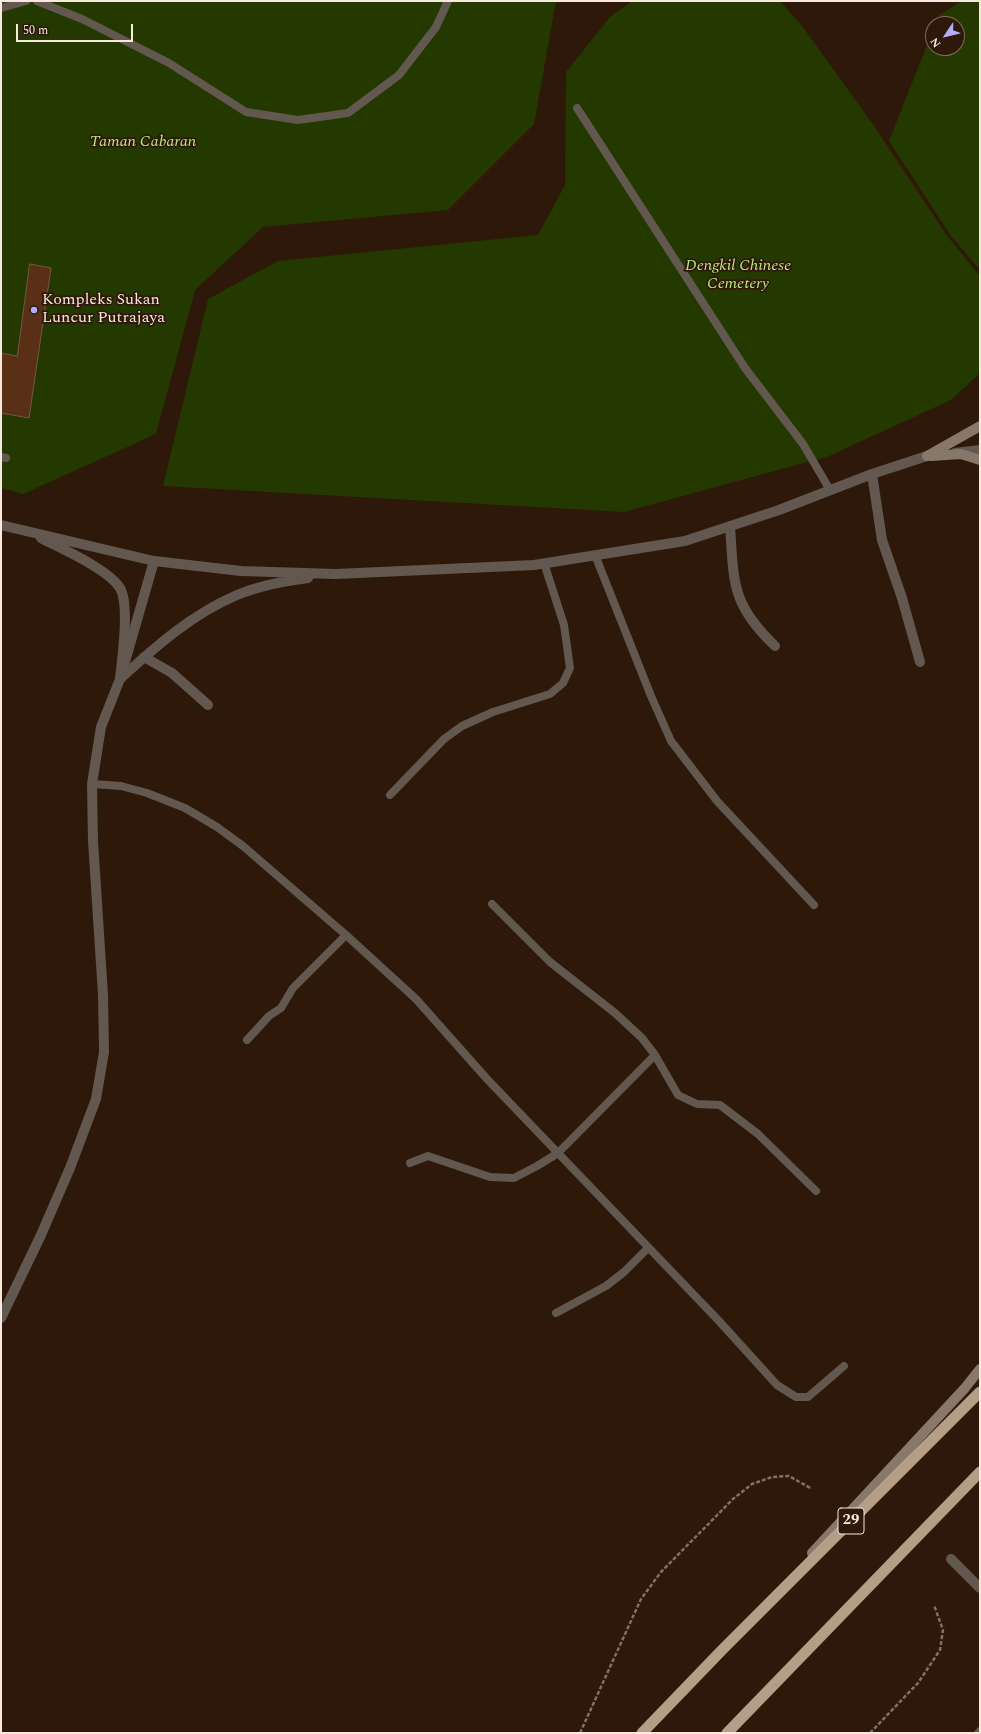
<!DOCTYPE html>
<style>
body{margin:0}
#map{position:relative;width:981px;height:1734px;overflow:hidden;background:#2d1809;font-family:Spectral,serif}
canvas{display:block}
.frame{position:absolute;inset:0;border:2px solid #f8e8de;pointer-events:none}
.north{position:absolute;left:925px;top:16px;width:40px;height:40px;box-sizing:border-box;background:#2d1809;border:1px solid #7e6b5e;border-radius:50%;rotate:235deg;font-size:11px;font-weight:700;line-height:16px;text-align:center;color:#f8e8de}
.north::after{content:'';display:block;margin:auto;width:14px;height:18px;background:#b2adfa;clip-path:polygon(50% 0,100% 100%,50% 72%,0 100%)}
.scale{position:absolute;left:16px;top:24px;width:117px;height:18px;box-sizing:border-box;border:2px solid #f8e8de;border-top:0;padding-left:5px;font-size:12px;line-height:14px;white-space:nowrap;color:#f8e8de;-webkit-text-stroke:3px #2d1809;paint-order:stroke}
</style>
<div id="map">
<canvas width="981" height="1734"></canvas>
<div class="frame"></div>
<div class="north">N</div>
<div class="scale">50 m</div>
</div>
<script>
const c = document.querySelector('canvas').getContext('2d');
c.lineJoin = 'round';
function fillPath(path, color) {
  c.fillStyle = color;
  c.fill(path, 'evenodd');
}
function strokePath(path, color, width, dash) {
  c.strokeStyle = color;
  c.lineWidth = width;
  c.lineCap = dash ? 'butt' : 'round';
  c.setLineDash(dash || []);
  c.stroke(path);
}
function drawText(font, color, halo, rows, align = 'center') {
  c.font = font + ' Spectral,serif';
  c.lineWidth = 3.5;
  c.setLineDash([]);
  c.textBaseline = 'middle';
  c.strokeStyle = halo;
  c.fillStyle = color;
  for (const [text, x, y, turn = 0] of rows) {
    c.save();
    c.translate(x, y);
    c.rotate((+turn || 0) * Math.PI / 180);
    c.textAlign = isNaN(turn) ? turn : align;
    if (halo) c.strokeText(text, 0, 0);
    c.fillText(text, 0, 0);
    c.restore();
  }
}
const green = new Path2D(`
 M1,1h555l-22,123 -86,86 -185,17 -68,63 -39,144 -133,60 -22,-6z
 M632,1h148l22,25 70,97 76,114 32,39v97l-29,27 -122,56 -205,56 -461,-26 45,-187 70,-38 260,-26 27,-50 1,-113 44,-55z
 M962,1h18v269l-29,-34 -62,-95 44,-111v18h24v-24h-21l3,-9z`);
const building = new Path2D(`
 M30,264l21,4 -22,150 -28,-5v-60l16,3z`);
const path = new Path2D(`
 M580,1733l61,-134 20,-27 72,-73 19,-15 20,-7 17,-1 23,13
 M870,1733l48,-50 22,-33 3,-20 -9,-25`);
const service = new Path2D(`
 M37,1l45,18 87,44 77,49 52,8 50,-7 51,-38 37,-48 12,-26
 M1,8l25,-7
 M577,108l168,260 58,76 27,46
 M1,457l5,1
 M595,555l56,141 20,45 46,60 97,104
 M92,784l29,2 26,7 38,15 32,19 26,19 103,89 70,64 71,80 232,242 58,64 19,12h12l36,-31
 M390,795l54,-56 18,-13 31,-14 57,-18 13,-11 7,-15 -6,-43 -20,-62
 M492,904l58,58 65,51 27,25 13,17 23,40 19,9 23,1 38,29 58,57
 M247,1040l22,-24 12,-8 12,-20 53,-53
 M410,1163l18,-7 62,21 24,1 23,-12 21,-13 97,-98
 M556,1313l50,-27 18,-14 24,-24
 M978,1733l2,-2`);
const minor = new Path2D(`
 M872,474l10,66 20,58 18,64
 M730,526c4,57 1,78 45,120
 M144,657l28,16 36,32
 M1,1318l40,-83 29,-67 26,-69 8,-47 -1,-57 -10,-154 -1,-57 9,-57 19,-48 34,-118
 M951,1559l29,29`);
const tertiary = new Path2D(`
 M955,453l25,-3
 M1,525l153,36 87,10 95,3 198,-9 151,-24 94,-31 93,-36 55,-18 9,-1
 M41,538c21,11 67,31 79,50 10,17 2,71 0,91
 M120,679c35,-32 72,-65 117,-84 22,-9 47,-14 71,-17`);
const secondary = new Path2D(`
 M927,456l53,-30
 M931,456l30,-2 19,6
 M812,1553l153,-165 15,-19`);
const trunk = new Path2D(`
 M642,1733l80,-83 258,-258
 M727,1733l253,-261`);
const markers = [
 [34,310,4,"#b2adfa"]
];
const shields = [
 [851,1521,26]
];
const shieldNames = [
 ["29",851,1521]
];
const parkNames = [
 ["Taman Cabaran",143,143],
 ["Dengkil Chinese",738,267],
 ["Cemetery",738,285]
];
const poiNames = [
 ["Kompleks Sukan",42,301],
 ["Luncur Putrajaya",42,319]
];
fillPath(green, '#243900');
fillPath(building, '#593015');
strokePath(building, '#725747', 1);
strokePath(path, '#827063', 2.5, [4, 2]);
strokePath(service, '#62584f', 8);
strokePath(minor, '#62584f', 10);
strokePath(tertiary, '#62584f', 10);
strokePath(secondary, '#88786a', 10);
strokePath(trunk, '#b49e88', 11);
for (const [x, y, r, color] of markers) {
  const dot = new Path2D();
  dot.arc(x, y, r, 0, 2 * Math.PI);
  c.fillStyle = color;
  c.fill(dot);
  strokePath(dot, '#2d1809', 1.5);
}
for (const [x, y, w] of shields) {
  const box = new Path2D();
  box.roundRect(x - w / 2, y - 13, w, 26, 3);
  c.fillStyle = '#2d1809';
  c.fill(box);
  strokePath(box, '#f8e8de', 1);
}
drawText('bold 15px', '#f8e8de', null, shieldNames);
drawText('italic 16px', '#b7e97c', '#2d1809', parkNames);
drawText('16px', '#f8e8de', '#2d1809', poiNames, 'left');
</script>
